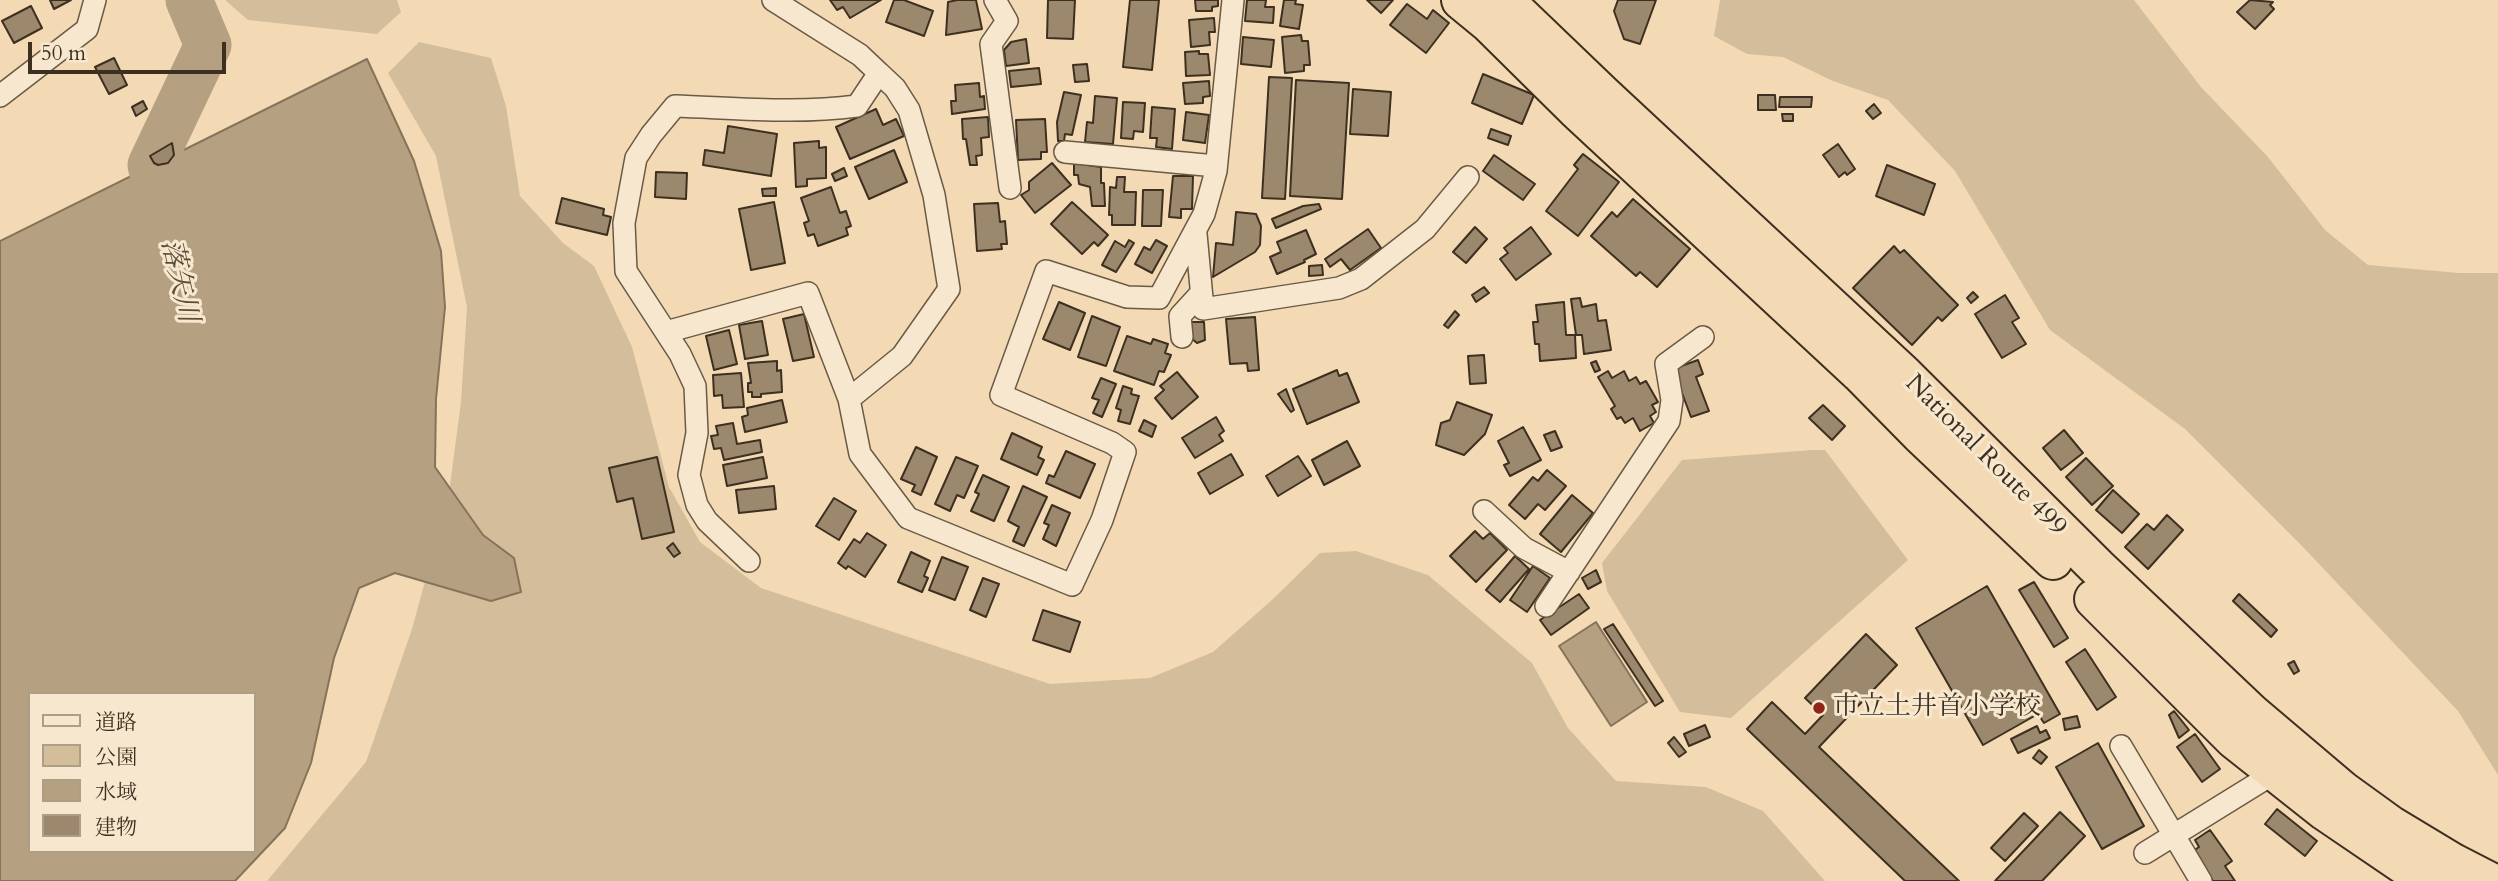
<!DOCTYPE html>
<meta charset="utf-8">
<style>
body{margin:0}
#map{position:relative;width:2498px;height:881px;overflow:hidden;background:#f3dab4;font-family:Cardo,"Noto Serif JP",serif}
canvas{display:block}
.legend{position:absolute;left:28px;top:692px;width:228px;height:161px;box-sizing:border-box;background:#f7e7ce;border:2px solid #ad9e88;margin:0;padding:9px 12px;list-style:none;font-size:21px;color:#3d3020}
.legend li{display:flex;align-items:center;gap:14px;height:35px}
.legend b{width:35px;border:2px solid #ad9e88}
.scale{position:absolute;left:28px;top:42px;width:198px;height:32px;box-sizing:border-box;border:4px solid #3d3020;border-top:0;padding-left:9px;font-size:21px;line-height:24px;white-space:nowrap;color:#3d3020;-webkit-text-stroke:5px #f7e7ce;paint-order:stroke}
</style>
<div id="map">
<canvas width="2498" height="881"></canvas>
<ul class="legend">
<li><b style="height:9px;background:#f7e7ce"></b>道路</li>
<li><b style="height:19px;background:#d4bd9b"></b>公園</li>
<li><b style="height:19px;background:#b5a082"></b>水域</li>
<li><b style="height:19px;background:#9c886d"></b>建物</li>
</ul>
<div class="scale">50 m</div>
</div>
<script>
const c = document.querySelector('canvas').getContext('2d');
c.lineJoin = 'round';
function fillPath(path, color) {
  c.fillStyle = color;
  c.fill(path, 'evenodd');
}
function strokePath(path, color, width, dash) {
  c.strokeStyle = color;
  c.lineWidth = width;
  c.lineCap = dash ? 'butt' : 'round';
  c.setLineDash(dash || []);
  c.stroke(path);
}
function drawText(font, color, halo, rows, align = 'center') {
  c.font = font + ' Cardo,"Noto Serif JP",serif';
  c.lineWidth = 6;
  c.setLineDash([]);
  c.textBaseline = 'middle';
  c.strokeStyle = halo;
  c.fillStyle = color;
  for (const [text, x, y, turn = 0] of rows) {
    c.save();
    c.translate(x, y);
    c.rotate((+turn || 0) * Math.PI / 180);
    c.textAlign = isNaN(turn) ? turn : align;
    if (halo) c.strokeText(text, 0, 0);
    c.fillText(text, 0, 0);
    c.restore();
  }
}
const green = new Path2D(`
 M225,0h172l4,12 -24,22 -129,-14z
 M1720,0h414l67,87 67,70 57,73 43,35 91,8h39v502l-40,-64 -155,-164 -118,-118 -135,-99 -95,-159 -67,-71 -55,-19 -50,-24 -36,-3 -33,-18z
 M419,42l72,16 15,48 14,90 43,47 31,23 38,81 37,140 31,55 61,46 289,96 100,-6 63,-26 60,-53 47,-46 36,-2 72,24 104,88 36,65 48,53 90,6 57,24 62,70h-1558l99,-119 46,-133 37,-136 12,-91 6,-95 -31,-151 -48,-83z
 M1812,450h13l83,110 -177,158 -51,-6 -73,-121 -5,-28 80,-103z`);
const water = new Path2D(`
 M367,59l47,102 27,90 4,56 -9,92 -1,68 48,68 31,23 7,34 -30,9 -96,-28 -36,15 -25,70 -23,105 -26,65 -50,53h-235v-640zM30,694h224v157h-224z
 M1596,622l51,80 -36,24 -52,-80z`);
const river = new Path2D(`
 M166,228l-15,-63 57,-120 -19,-45`);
const building = new Path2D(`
 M50,0h21l-17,9z
 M830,0h51l-31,18 -7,-11 -6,3z
 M894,0h10l29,11 -9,25 -38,-14z
 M957,0h19l6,29 -36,6 2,-33z
 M1048,0h27l-2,39 -26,-1z
 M1130,0h29l-7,70 -29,-3z
 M1195,0h23v6l-6,1v4h-16z
 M1247,0h19l-1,7h9l-1,16 -28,-2z
 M1284,0h12l-1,4 8,1 -4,24 -19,-3z
 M1367,0h26l-12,13z
 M1618,0h38l-16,44 -16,-5 -10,-28z
 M2250,0l23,2 -3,3 4,4 -19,20 -18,-17z
 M1407,4l20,15 6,-9 16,13 -23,30 -36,-28z
 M31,6l11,22 -28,15 -12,-22z
 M1214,18l1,14h-6l1,13 -19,2 -2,-27z
 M1301,35l1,6h6l2,24h-6v6l-19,2 -3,-36z
 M1243,37l31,3 -3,27 -30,-3z
 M1026,39l3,24 -23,3 -2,-16 7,-8z
 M1199,51v3h9l2,21 -24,1 -1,-24z
 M114,58l13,27 -18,9 -14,-27z
 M1087,64l2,17 -14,1 -2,-17z
 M1039,68l2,16 -30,3 -2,-16z
 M1483,74l51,21 -12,29 -50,-21z
 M1269,77l23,1 -7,121 -23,-1z
 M1296,80l53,3 -7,116 -52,-3z
 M1209,81l1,15 -7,1v6l-18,1 -2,-21z
 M979,83l1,14 4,-1 1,13 -33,5 -1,-13h5l-1,-16z
 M1353,89l38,3 -3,44 -38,-2z
 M1064,92l17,3 -9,40 -7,-1 -1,7h-6l-1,-19z
 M1758,95h17l1,15h-18z
 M1095,96l22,2 -4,46 -28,-2 2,-20 6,1z
 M1780,97h32l-1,10h-32z
 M143,101l4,8 -11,7 -4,-9z
 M1123,102l22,1 -2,29 -9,-1 -1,8 -12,-1z
 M1874,104l7,9 -8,6 -7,-8z
 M1152,107l23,2 -3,40 -16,-2 1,-9h-7z
 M876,109l7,16 13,-6 8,17 -54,23 -14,-32z
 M1186,112l23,3 -4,28 -22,-3z
 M1782,114h11v7h-10z
 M988,117l1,20 -8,1 1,17 -6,1 1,9h-7l-4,-26h-3l-1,-20z
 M1045,119l2,33h-6v7l-23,1 -2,-40z
 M728,126l49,8 -6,42 -68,-11 2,-15 19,3z
 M1491,129l20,7 -3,9 -20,-7z
 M819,141v7l7,-1v31l-19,1v7l-11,1 -2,-44z
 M172,143l2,12 -6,8 -10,2 -4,-2 -4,-7z
 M1838,144l17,25 -8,6 -2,-3 -6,5 -16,-22z
 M894,150l13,32 -38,17 -14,-32z
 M1583,154l36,28 -41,54 -32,-25 32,-42 -4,-4z
 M1494,155l41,29 -12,16 -40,-29z
 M1052,163l19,22 -36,28 -14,-18 8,-5v-8z
 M1074,163l27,4v16h3l1,23h-13l-2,-19 -11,-3 -1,-9h-4z
 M1887,165l48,19 -11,31 -48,-19z
 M844,168l3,8 -12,5 -3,-7z
 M656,172l31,1 -1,26 -31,-2z
 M1173,176h20l-1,33h-11v9l-12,-1z
 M1117,177h8l-1,15h12l-1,33h-23v-10h-3l1,-28 6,1z
 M831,187l9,26 6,-2 5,15 -5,2 2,7 -30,11 -4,-12 -6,2 -4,-13 5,-2 -8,-23z
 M776,188v8h-13l-1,-7z
 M1143,190h20l-2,36h-19z
 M562,198l42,11 -1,6 8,2 -4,18 -51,-12z
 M1633,199l57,50 -33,38 -17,-15 -4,4 -45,-40 21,-24 5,5z
 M774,202l11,61 -34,7 -12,-61z
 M1072,202l36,33 -10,11 -4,-4 -12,12 -31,-30z
 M998,203l2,19 5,-1 2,23h-6l1,5 -25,2 -3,-47z
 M1319,204l2,5 -45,19 -4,-9 31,-13z
 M1236,212l20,2 5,12 -1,19 -5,7 -42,25 3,-34 17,2z
 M1475,227l12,12 -21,24 -13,-11z
 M1531,227l20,27 -35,26 -16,-21 8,-6 -4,-5z
 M1368,229l13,19 -31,22 -9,-11 -11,8 -5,-8z
 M1306,230l10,24 -12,6 1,2 -28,12 -7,-17 11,-5 -4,-10z
 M1129,240l5,3 -18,29 -14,-7 13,-24 10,6z
 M1156,240l11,6 -15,27 -17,-9 9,-17 6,3z
 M1894,246l6,7 4,-3 54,55 -16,16 -4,-4 -26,28 -59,-57z
 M1322,265l1,10 -14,1v-10z
 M1484,287l5,6 -13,9 -4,-7z
 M1973,292l5,5 -7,6 -4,-5z
 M2005,295l14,23 -7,4 14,22 -24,14 -27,-44z
 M1580,298l2,9 14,-3 2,17 8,-1 5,30 -27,4 -2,-19h-6l-5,-36z
 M1059,302l26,11 -15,37 -27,-11z
 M1564,302l2,33h9l1,23 -36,3 -1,-17h-4l-2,-22h5l-2,-17z
 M1455,311l4,4 -11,13 -4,-3z
 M804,314l10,43 -21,4 -10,-42z
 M1092,316l28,11 -14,39 -28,-9z
 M1255,317l4,53 -11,1 -1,-8 -17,1 -4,-45z
 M762,321l6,34 -23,4 -6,-34z
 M1190,322h14l1,18 -8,3 -6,-5z
 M729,330l8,34 -23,6 -8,-34z
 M1127,336l24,8 2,-5 15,5 -3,9 6,2 -7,17 -5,-1 -5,14 -40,-14z
 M1484,355l2,28 -16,1 -2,-28z
 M1698,360l5,14 -7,3 13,34 -18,6 -18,-48z
 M777,361v10l4,-1 1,22 -21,2v3h-9v-5h-4v-9h3l-3,-20z
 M1596,361l4,9 -5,2 -4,-9z
 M1337,370l2,6 8,-3 12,29 -52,22 -14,-35z
 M1608,371l4,7 12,-7 5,10 7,-4 4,7 6,-3 12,21 -6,3 4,7 -6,4 4,7 -14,8 -7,-13 -8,5 -4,-6 -4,2 -6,-10 4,-3 -17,-29z
 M1177,372l21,25 -26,22 -17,-21 9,-8 -4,-4z
 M741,373l3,34 -21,1 -1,-13 -8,1 -1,-21z
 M1101,378l15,6 -14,33 -9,-4 6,-13 -7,-2z
 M1123,386l9,3 -1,5 8,2 -9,28 -12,-3 3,-11 -5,-2z
 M1286,389l8,21 -3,2 -13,-18z
 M782,400l5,22 -42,10 -3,-15 6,-2 -1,-7z
 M1457,402l35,13 -7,19 -21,21 -28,-10 5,-22 9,-3z
 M1823,405l22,21 -13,14 -23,-22z
 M1216,417l8,14 -5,4 4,6 -28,17 -13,-20z
 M1144,420l12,6 -4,11 -13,-6z
 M733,423l4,21 23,-4 2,12 -38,8 -3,-12 -7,1 -3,-13 7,-1 -2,-9z
 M1523,427l18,33 -31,16 -6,-11 5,-2 -11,-22z
 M2064,430l19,23 -22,17 -18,-22z
 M1555,431l7,16 -11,4 -7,-16z
 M1012,433l30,14 -4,10 6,3 -7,15 -36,-16z
 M1347,441l13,25 -36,19 -12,-25z
 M916,447l21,10 -16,38 -9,-4 3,-6 -14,-6z
 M1066,451l29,13 -15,34 -34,-15 3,-8 5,2z
 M1231,454l12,21 -33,19 -12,-21z
 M1298,456l13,20 -33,20 -12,-20z
 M657,457l17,75 -32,7 -9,-41 -16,4 -8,-34z
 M763,457l4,21 -40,8 -4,-21z
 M956,457l22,9 -14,32 -7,-3 -7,16 -15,-7z
 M2086,458l27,28 -21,19 -26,-28z
 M1547,470l19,16 -21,24 -7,-6 -13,15 -16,-14 24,-28 5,4z
 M983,475l26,12 -15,34 -23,-10 8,-17 -4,-2z
 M774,486l2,23 -37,4 -3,-23z
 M1023,486l24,11 -23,49 -11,-5 6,-14 -11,-6z
 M2113,490l26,24 -17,19 -26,-23z
 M1572,495l21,18 -32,39 -21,-18z
 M834,498l22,13 -17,29 -23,-14z
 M1052,505l18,8 -14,33 -13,-7 6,-14 -5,-2z
 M2167,515l16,15 -35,39 -23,-22 22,-23 7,6z
 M1475,531l8,8 7,-6 17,17 -31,32 -26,-26z
 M867,533l19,12 -21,32 -17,-11 -2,3 -8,-6 16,-24 6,4z
 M673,543l7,10 -6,4 -7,-9z
 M911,552l19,9 -6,15 4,2 -6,14 -24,-10z
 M1515,556l14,13 -29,33 -14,-12z
 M942,557l26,10 -13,33 -26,-10z
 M1533,566l17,12 -23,34 -17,-12z
 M1596,570l5,12 -13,7 -6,-11z
 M983,578l16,6 -13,33 -16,-7z
 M2034,582l34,56 -14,9 -35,-57z
 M1987,586l73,128 -16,9 -6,-9 -55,31 -67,-117z
 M1579,594l10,14 -38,27 -11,-15z
 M2239,594l38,36 -6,7 -38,-36z
 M1043,610l37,12 -10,30 -37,-12z
 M1613,624l50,77 -8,5 -51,-77z
 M1866,634l31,31 -78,82 140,134h-54l-158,-152 25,-27 33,32 18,-19 -18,-17z
 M2085,649l31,48 -19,13 -31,-48z
 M2294,661l5,10 -5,3 -6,-10z
 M2174,711l15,19 -10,8 -10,-23z
 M2077,716l3,11 -15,3 -2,-11z
 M1705,725l5,12 -21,9 -5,-12z
 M2037,726l3,7 6,-3 4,8 -32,15 -7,-14z
 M2195,734l25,35 -18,13 -25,-35z
 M1674,737l12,15 -7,5 -11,-14z
 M2098,743l46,83 -42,23 -46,-82z
 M2039,750l8,7 -6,7 -8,-6z
 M2277,809l40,32 -12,15 -40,-32z
 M2060,812l25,24 -43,45h-47z
 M2024,813l14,13 -33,35 -14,-13z
 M2210,830l22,31 -7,5 10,15h-22l-20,-30 6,-4 -4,-7z`);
const street = new Path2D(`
 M995,0l12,21 -16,23 19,144
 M879,73l16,15 14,22 25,85 15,94 -47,67 -53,43 11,55 48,64 164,67 30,-65 23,-68 -13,-9 -111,-48 45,-124 81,26 32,1 45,-84 12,-43 17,-171
 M0,96l87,-67 8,-29
 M1065,152l151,14
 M1196,234l7,75 136,-21 22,-9 64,-50 43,-52
 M666,332l142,-39 41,106
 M1182,337l-2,-21 21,-23
 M1484,511l40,37 45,24
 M749,561l-42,-40 -10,-16 -8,-30 8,-42 -2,-47 -15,-32 -54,-83 -2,-48 12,-65 15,-23 24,-29c60,2 122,8 182,0l22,-33 -19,-18 -87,-55
 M1546,606l123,-185 3,-21 -6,-36 37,-27
 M2121,746l80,135
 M2145,853l131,-81`);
const highway = new Path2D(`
 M1461,0l28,23 87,86 284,264 61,62 132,125
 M1504,0l99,95 301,280 193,192 154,146 92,78 47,34 63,38 35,18
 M2094,599l140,140 91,72 103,70`);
const markers = [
 [1819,708,7,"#8f2418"]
];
const streetNames = [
 ["National Route 499",1985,456,45]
];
const poiNames = [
 ["市立土井首小学校",1833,708]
];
const waterNames = [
 ["落矢川",178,281,77]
];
fillPath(green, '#d4bd9b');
fillPath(water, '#b5a082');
strokePath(water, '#85735b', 2);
strokePath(river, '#b5a082', 47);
fillPath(building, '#9c886d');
strokePath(building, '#3d3020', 2);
strokePath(street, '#6a5a45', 24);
strokePath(highway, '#3d3020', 42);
strokePath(street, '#f7e7ce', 21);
strokePath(highway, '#f3dab4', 38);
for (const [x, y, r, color] of markers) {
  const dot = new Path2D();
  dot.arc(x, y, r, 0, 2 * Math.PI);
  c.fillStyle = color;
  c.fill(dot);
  strokePath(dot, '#f7e7ce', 2.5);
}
drawText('26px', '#3d3020', '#f7e7ce', streetNames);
drawText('26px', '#3d3020', '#f7e7ce', poiNames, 'left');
drawText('italic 28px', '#5b4c38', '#f7e7ce', waterNames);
</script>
